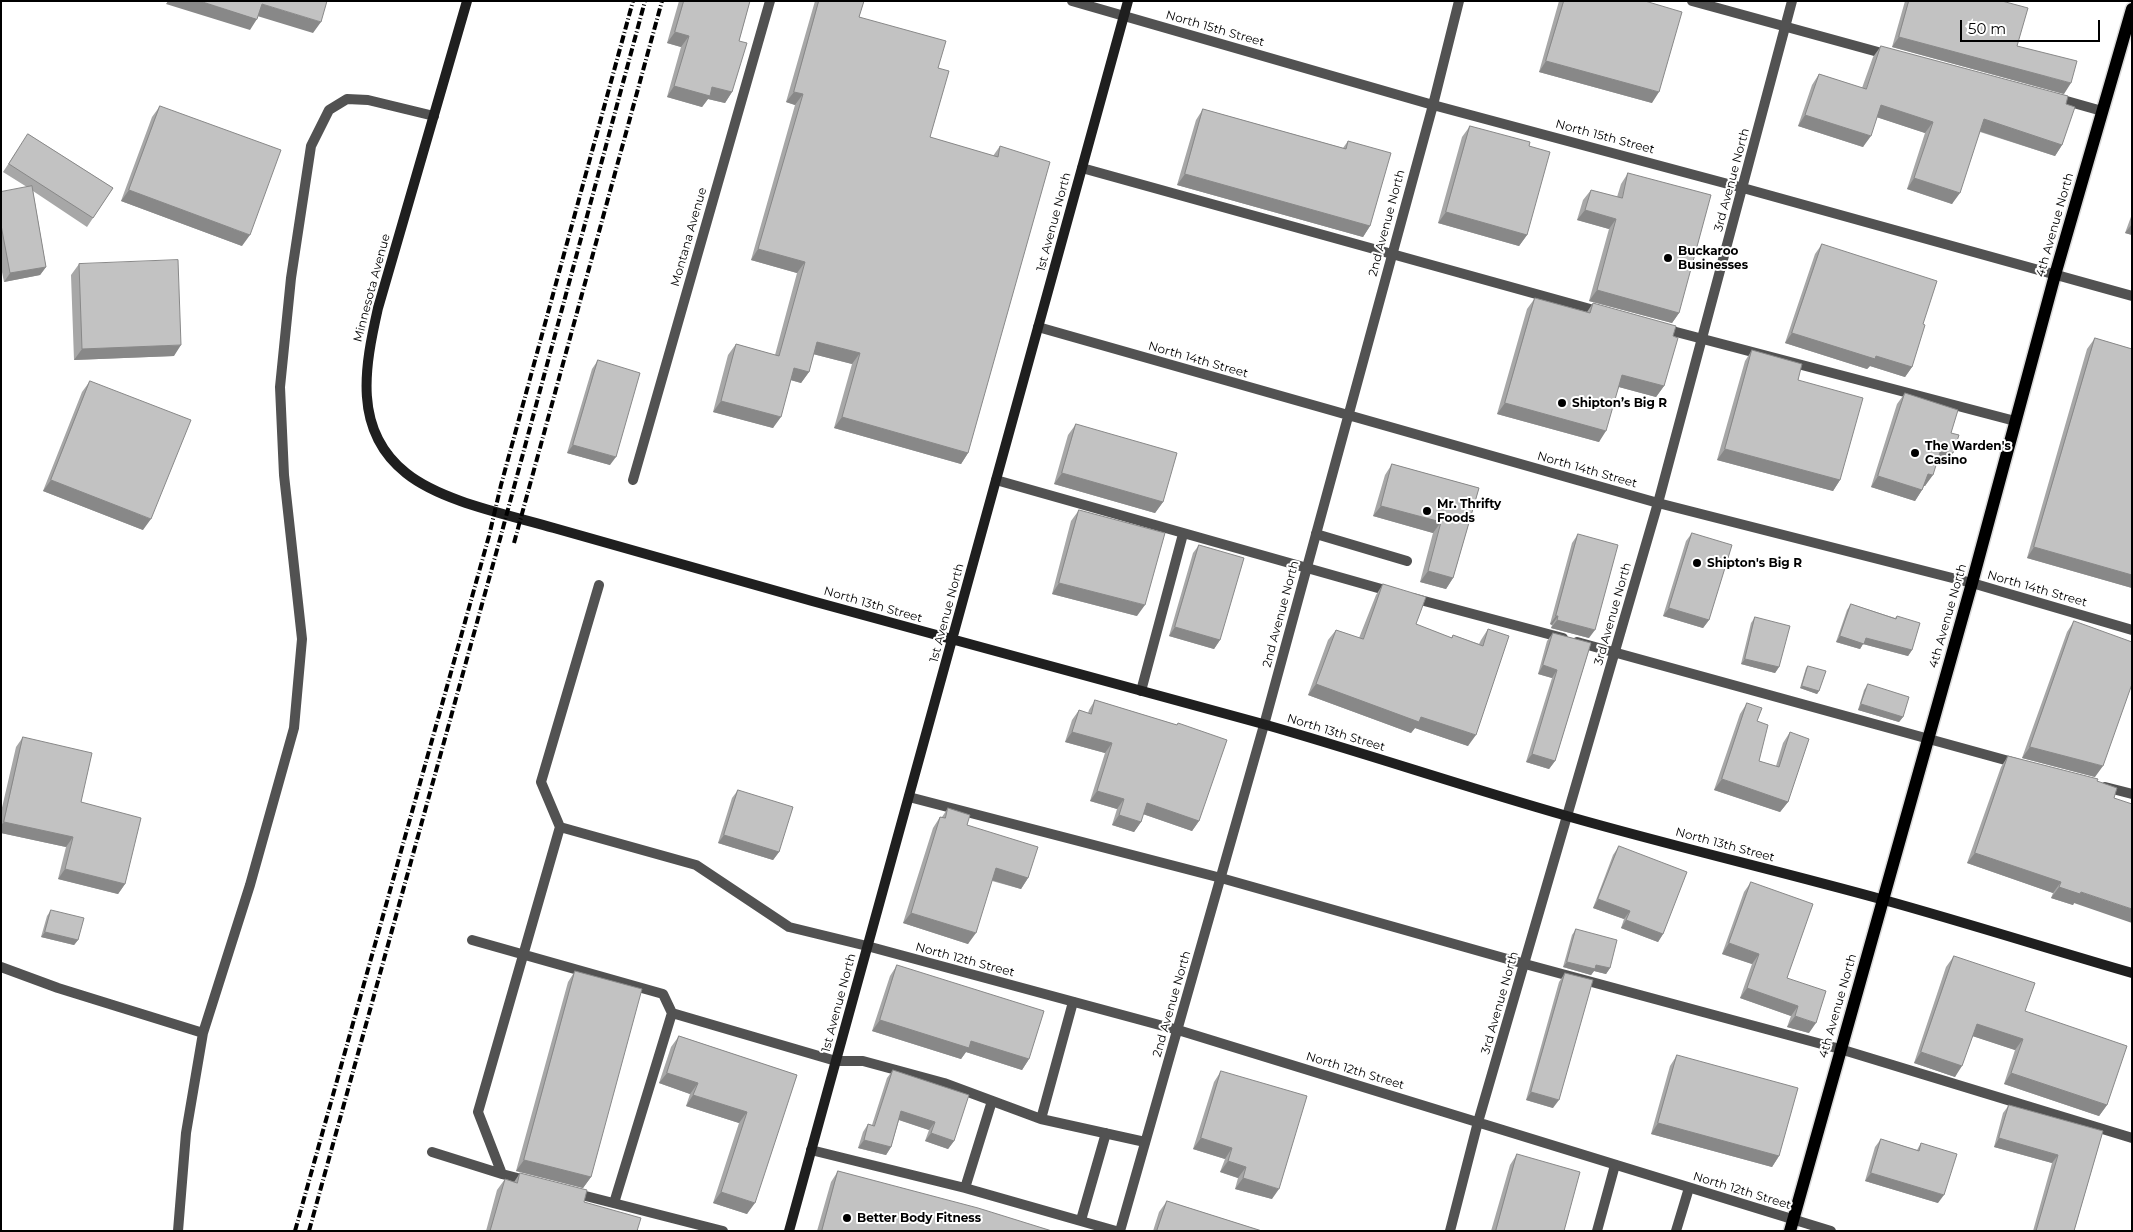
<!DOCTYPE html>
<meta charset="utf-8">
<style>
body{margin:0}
#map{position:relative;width:2133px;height:1232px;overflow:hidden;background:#fff;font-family:Montserrat,sans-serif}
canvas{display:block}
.frame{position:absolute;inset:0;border:2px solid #000;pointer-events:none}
.scale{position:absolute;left:1960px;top:20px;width:140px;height:22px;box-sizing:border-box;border:2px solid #000;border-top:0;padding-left:6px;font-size:15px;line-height:18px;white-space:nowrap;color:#000;-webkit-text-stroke:4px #fff;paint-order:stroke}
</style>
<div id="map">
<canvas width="2133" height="1232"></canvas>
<div class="frame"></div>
<div class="scale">50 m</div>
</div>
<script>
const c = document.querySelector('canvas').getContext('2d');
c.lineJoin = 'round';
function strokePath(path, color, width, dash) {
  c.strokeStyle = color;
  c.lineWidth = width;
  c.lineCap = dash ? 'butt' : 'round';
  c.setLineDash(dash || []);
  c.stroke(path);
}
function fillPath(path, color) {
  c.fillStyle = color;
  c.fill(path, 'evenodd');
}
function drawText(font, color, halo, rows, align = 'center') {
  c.font = font + ' Montserrat,sans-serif';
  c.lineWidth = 4;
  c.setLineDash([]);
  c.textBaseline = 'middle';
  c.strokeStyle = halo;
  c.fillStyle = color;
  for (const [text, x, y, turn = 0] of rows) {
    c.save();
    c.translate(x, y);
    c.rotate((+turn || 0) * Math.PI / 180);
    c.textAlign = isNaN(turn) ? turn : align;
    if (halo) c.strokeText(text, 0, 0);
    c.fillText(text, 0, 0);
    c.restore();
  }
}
const lane = new Path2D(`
 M1692,1l197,54
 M2056,98l46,13
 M1082,168l519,144
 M1661,328l354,93
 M996,480l396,112
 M1316,534l91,27
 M1413,598l150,40
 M1577,642l439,121
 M1141,691l42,-157
 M2105,787l27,7
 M909,797l312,81 304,86 315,85 292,89
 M560,827l136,38 93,62 78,19
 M472,940l191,54 9,19
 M1,967l57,21 145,45
 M1073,1002l-32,117 104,23
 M992,1101l-27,87 151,43
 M811,1150l154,38
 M432,1152l70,22
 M529,1181l-27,-7 -24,-62 82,-285 -19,-45 58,-197
 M574,1193l149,38
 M614,1203l58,-190 164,48h27l81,22 97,36
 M1081,1220l25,-87
 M178,1231l8,-98 17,-100 47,-148 44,-157 8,-89 -18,-164 -4,-88 11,-109 20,-132 18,-36 18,-11 21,1 66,16
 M1597,1231l18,-66
 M1676,1231l13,-43`);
const street = new Path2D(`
 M1072,1l361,104 310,83 389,108
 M1038,327l620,176 314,80 160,47
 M633,480l137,-479
 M867,946l311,84 653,201
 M1120,1231l144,-506 169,-620 26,-104
 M1450,1231l28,-109 180,-619 134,-502`);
const secondary = new Path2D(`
 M467,1l-89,307c-13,58 -26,122 28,165 36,29 104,42 148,55 86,24 172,48 258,73 150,42 301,81 451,123 102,29 202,63 304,92 105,30 212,55 317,84 83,23 165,49 248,73
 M789,1231l339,-1230`);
const primary = new Path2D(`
 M1790,1231l182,-648 83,-308 77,-266`);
const rail = new Path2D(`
 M514,543l148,-542
 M295,1231l194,-695 12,-51 132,-484
 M309,1231l191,-692 145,-538`);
const wall = new Path2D(`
 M679,1h71l-11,40 -7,51 -7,11 -17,-4 -6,8 -35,-10 14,-50 -14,-4z
 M815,1h49l-5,16 79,51 -8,69 63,19 7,-10 -32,307 -7,11 -127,-36 18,-64 -39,-10 -4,18 -8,11 -10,-3 -18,48 -60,-16 15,-57 8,-11 39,11 22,-82 -46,-13 44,-155 -9,-3z
 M1559,1h86l7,102 -113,-31z
 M1905,1h97l15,45 47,48 -172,-47z
 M1881,46l185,58 -4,41 -7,11 -75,-24 -28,72 -45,-15 18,-56 -48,-16 -14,30 -65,-21 14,-41 7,-11 43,14 11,-31z
 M160,106l82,140 -121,-45 31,-84z
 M1203,109l140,39 5,-7 22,85 -7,11 -186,-52 19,-65z
 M1470,126l59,20 -2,89 -8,11 -81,-23 24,-86z
 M28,134l85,54 -26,39 -54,-36 13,76 -6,8 -36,7 -3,-15v-75l26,-5 -24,-15z
 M1628,173l51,140 -7,10 -83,-22 20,-72 -32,-9 6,-20 8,-10 26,7 4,-13z
 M2132,214v21l-7,-2z
 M1822,244l101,80 -11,43 -7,10 -35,-11 -3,3 -82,-26 30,-89z
 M79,264l95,92 -100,4 -3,-85z
 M1535,298l52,14 6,-9 80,33 -9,50 -8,11 -37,-10 -20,55 -102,-28 30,-105z
 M2095,338l37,11v239l-105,-30 60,-209z
 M1752,350l46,30 42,100 -7,11 -116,-31 28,-99z
 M598,360l12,105 -43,-12 25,-84z
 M90,381l53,149 -100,-39 39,-99z
 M1905,393l46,40 -6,31 -8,-3 -12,25h-1l-2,4 -7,11 -44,-14 26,-83z
 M1076,424l87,78 -8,11 -101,-29 14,-49z
 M1392,464l87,24 -26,90 -7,11 -26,-7 13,-49 -60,-17 12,-41z
 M1079,510l58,106 -85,-22 19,-73z
 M1692,533l17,87 -6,8 -40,-12 23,-75z
 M1578,534l11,104 -38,-10 1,-3 -2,-1 22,-81z
 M1199,545l21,95 -6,9 -45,-13 24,-83z
 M1383,584l33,40 35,14 2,-3 26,9 2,-4 7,-11 -20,117 -53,-18 -4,5 -103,-38 20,-55 8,-10 23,8 17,-43z
 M1851,604l44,14 2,-2 15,34 -4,6 -45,-12 -3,5 -24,-7 11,-32z
 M1755,617l24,50 -4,6 -34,-9 10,-41z
 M2074,621l21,156 -73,-19 45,-126z
 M1553,633l38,10 -36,118 -6,8 -23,-7 26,-84 -14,-4 9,-33z
 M1808,666l11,25 -2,3 -17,-6 6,-20z
 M1868,684l35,33 -4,5 -41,-12 6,-20z
 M1095,700l82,25 1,-2 21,98 -7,10 -49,-17 -2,8 -7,10 -22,-7 5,-16 -27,-8 15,-48 -40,-11 7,-22 7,-10 9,3 1,-3z
 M1747,703l10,18 2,40 17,5 7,-23 7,-11 -2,70 -8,10 -66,-22 26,-76z
 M23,737l58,65 44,82 -7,10 -60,-15 8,-32 -65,-14v-21l15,-65z
 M2008,756l89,25 17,17 -40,105 -1,2 -22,-7 2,-5 -86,-30 34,-96z
 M738,790l41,62 -6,8 -55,-17 14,-45z
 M948,808l19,17 61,53 -7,11 -29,-8 -24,63 -65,-21 30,-95 7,-11h2z
 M1619,846l44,88 -5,8 -37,-14 3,-9 -31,-11 20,-53z
 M1751,882l36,96 22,55 -22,-6 4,-11 -51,-18 12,-34 -30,-10 22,-62z
 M51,910l27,30 -4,5 -33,-8 6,-21z
 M1576,929l34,39 -4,6 -12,-3 -3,4 -28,-8 9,-32z
 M1954,956l71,55 82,94 -8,11 -95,-32 11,-34 -42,-14 -18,41 -41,-14 32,-96z
 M897,965l132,94 -7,11 -56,-18 -5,7 -89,-28 18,-55z
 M575,971l16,206 -8,11 -67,-17 52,-189z
 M1565,973l-12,135 -27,-8 33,-118z
 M679,1036l118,39 -50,139 -34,-11 26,-80 -53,-17 4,-12 -31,-11 12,-36z
 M1677,1055l102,101 -7,11 -121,-33 19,-68z
 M893,1070l61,71 -6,8 -23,-8 4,-11 -30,-10 -8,27 -5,8 -28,-7 5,-16 5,-8 4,1 15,-47z
 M1221,1071l51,128 -37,-10 3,-11 -18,-6 5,-13 -32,-10 21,-67z
 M2009,1105l94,26 -29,100h-41l19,-68 -58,-16 9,-34z
 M1881,1139l36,11 4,-7 17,60 -73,-22 10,-34z
 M1517,1154l47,77h-73l19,-66z
 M838,1171l214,60h-235l14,-49z
 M520,1173l64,29 53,29h-151l11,-41 8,-11 9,3z
 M1167,1201l95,30h-109l6,-19z`);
const shadedWall = new Path2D(`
 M168,1h32l57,18 -7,11 -84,-26z
 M262,4l59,18 -8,11 -59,-18z
 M675,32l14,4 -8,11 -14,-4z
 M1899,37l172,46 -7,11 -172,-47z
 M1546,61l113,31 -7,11 -113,-31z
 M674,86l38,1 20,5 -7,11 -17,-4 -6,8 -35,-10z
 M794,92l9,2 -8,11 -9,-3z
 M1881,105l52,17 -8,11 -52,-17z
 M1805,115l66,21 -8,11 -65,-21z
 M1984,119l78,26 -7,11 -79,-26z
 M1185,174l185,52 -7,11 -186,-52z
 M1914,178l46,15 -8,11 -45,-15z
 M129,190l121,45 -8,11 -121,-45z
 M1585,210l31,9 -7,10 -32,-9z
 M1446,212l81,23 -8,11 -81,-23z
 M2132,224v11l-7,-2z
 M758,249l47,13 -8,11 -46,-13z
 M46,267l-6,8 -36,7 6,-9z
 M1597,290l82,23 -7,10 -83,-22z
 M1792,333l84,23 36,11 -7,10 -35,-11 -3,3 -82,-26z
 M817,342l43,11 -8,11 -43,-11z
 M181,345l-7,11 -100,4 8,-11z
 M794,368l15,4 -8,11 -14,-4z
 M1622,375l42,11 -8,11 -41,-11z
 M721,401l60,16 -8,11 -60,-16z
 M1505,403l101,28 -7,11 -102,-28z
 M842,417l126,36 -7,11 -127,-36z
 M573,445l43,12 -6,8 -43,-12z
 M1725,449l115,31 -7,11 -116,-31z
 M1941,449l12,4 -8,11 -11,-4z
 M1062,473l101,29 -8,11 -101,-29z
 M1928,474l5,1 -8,11 -5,-1z
 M1878,476l44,14 -7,11 -44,-14z
 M51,480l100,39 -8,11 -100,-39z
 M1381,506l60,16 -8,11 -60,-17z
 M2034,547l98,28v13l-105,-30z
 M1428,571l25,7 -7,11 -26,-7z
 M1059,583l86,22 -8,11 -85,-22z
 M1669,608l40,12 -6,8 -40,-12z
 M1556,616h2l-6,9 -2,-1z
 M1557,620l38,10 -6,8 -38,-10z
 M1175,627l45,13 -6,9 -45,-13z
 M1840,636l26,2 46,12 -4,6 -45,-12 -3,5 -24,-7z
 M1745,659l34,8 -4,6 -34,-9z
 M1543,665l14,5 -5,8 -14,-4z
 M1316,684l105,33 55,18 -8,11 -53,-18 -4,5 -103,-38z
 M1802,686l17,5 -2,3 -17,-6z
 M1861,704l42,13 -4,5 -41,-12z
 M1072,732l40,11 -7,10 -40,-11z
 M2030,747l73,19 -8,11 -73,-19z
 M1532,754l23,7 -6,8 -23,-7z
 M1722,779l66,23 -8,10 -66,-22z
 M1097,791l27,8 -7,10 -27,-8z
 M1147,803l52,18 -7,10 -52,-18z
 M1119,815l22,7 -7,10 -22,-7z
 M4,822l69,15 -7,10 -65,-14v-8z
 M724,835l55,17 -6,8 -55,-17z
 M1975,853l86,29 -8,11 -86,-30z
 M996,868l32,10 -7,11 -33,-10z
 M65,869l60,15 -7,10 -60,-15z
 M2059,887l22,5 51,17v14l-58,-20 -1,2 -22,-7z
 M1598,899l32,12 -6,8 -31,-11z
 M911,913l65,20 -8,11 -65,-21z
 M1626,920l37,14 -5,8 -37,-14z
 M45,932l33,8 -4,5 -33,-8z
 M1729,943l30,11 -7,10 -30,-10z
 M1567,962l29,3 14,3 -4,6 -12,-3 -3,4 -28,-8z
 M1747,988l51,18 -7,10 -51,-18z
 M1795,1016l21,7 -7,10 -22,-6z
 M880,1020l91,21 58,18 -7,11 -56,-18 -5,7 -89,-28z
 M1977,1024l46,15 -8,11 -46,-15z
 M1921,1052l41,14 -7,11 -41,-14z
 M667,1073l31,10 -8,11 -31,-11z
 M2011,1073l96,32 -8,11 -95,-32z
 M1531,1092l28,8 -6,8 -27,-8z
 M693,1095l54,17 -8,11 -53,-17z
 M901,1111l34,11 -6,8 -33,-11z
 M1658,1123l121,33 -7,11 -121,-33z
 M931,1133l23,8 -6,8 -23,-8z
 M1201,1138l31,10 -7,11 -32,-10z
 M1999,1138l59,17 -6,8 -58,-16z
 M864,1140l27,7 -5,8 -28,-7z
 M524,1160l67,17 -8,11 -67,-17z
 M1228,1161l18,6 -8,11 -18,-6z
 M1871,1173l73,22 -6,8 -73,-22z
 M1243,1178l36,11 -7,10 -37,-10z
 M721,1192l34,11 -8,11 -34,-11z`);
const building = new Path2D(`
 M200,1h127l-6,21 -59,-18 -5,15z
 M684,1h66l-11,40 8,2 -15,49 -20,-5 -2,9 -36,-10 15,-50 -14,-4z
 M819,1h45l-5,16 87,24 -8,27 11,3 -19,66 68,20 2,-11 50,16 -82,291 -126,-36 18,-64 -43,-11 -8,30 -15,-4 -13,49 -60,-16 15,-57 43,12 26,-94 -47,-13 45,-155 -9,-2z
 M1564,1h81l37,11 -23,80 -113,-31z
 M1909,1h93l26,7 -11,38 60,15 -6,22 -172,-46z
 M1881,46l187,50 -2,8 9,3 -13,38 -78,-26 -24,74 -46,-15 19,-56 -52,-17 -10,31 -66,-21 14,-41 47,15z
 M160,106l121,44 -31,85 -121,-45z
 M1203,109l143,40 2,-8 43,12 -21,73 -185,-52z
 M1470,126l60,16 -1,4 21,6 -23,83 -81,-23z
 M28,134l85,54 -20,30 -84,-54z
 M1628,173l83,22 -32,118 -82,-23 19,-71 -31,-9 6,-20 31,8z
 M32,186l14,81 -36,6 -9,-48v-33z
 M1822,244l115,37 -14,43 2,1 -13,42 -36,-11 -1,3 -83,-26z
 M178,260l3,85 -99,4 -3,-85z
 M1535,298l55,15 3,-10 83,23 -3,10 5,2 -14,48 -42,-11 -16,56 -101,-28z
 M2095,338l37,11v226l-98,-28z
 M1752,350l50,14 -4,16 65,18 -23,82 -115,-31z
 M598,360l42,13 -24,84 -43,-12z
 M90,381l101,39 -40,99 -100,-39z
 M1905,393l53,17 -7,23 8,2 -6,18 -12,-4 -8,26 -5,-1 -6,16 -44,-14z
 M1076,424l101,29 -14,49 -101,-29z
 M1392,464l87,24 -26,90 -25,-7 13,-49 -60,-16z
 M1079,510l86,23 -20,72 -86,-22z
 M1692,533l40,12 -23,75 -40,-12z
 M1578,534l40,11 -23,85 -38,-10 1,-4h-2z
 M1199,545l45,13 -24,82 -45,-13z
 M1383,584l43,13 -10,27 36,14 1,-3 30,11 5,-17 21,7 -33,99 -55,-18 -2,5 -103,-38 20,-54 27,9z
 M1851,604l45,15 1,-3 23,7 -8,27 -46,-12 -2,6 -24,-8z
 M1755,617l35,9 -11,41 -34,-8z
 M2074,621l58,21v42l-29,82 -73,-19z
 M1553,633l38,10 -36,118 -23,-7 25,-84 -14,-5z
 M1808,666l18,5 -7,20 -17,-5z
 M1868,684l41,13 -6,20 -42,-13z
 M1095,700l82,25 1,-2 49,17 -28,81 -52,-18 -6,19 -22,-7 5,-16 -27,-8 15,-48 -40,-11 7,-22 12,4z
 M1747,703l15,5 -5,13 11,4 -9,36 20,6 11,-35 19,7 -21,63 -66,-23z
 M23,737l69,16 -11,49 60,16 -16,66 -60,-15 8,-32 -69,-15z
 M2008,756l90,23 -1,2 20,7 -3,10 18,6v105l-51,-17 -1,2 -21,-7 2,-5 -86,-29z
 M738,790l55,17 -14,45 -55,-17z
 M948,808l22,7 -3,10 71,22 -10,31 -32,-10 -20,65 -65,-20 29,-96 5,1z
 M1619,846l68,26 -24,62 -37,-14 4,-9 -32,-12z
 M1751,882l62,22 -26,74 39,13 -10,32 -21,-7 3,-10 -51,-18 12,-34 -30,-11z
 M51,910l33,8 -6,22 -33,-8z
 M1576,929l41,11 -7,28 -14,-3 -1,4 -28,-7z
 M1954,956l81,27 -10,28 102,35 -20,59 -96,-32 12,-34 -46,-15 -15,42 -41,-14z
 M897,965l147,46 -15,48 -58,-18 -2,7 -89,-28z
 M575,971l67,18 -51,188 -67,-17z
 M1565,973l28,7 -34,120 -28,-8z
 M679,1036l118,39 -42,128 -34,-11 26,-80 -54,-17 5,-12 -31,-10z
 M1677,1055l121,33 -19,68 -121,-33z
 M893,1070l76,25 -15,46 -23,-8 4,-11 -34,-11 -10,36 -27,-7 4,-16 6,2z
 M1221,1071l86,25 -28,93 -36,-11 3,-11 -18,-6 4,-13 -31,-10z
 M2009,1105l94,26 -29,100h-38l22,-76 -59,-17z
 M1881,1139l38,12 2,-8 36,11 -13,41 -73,-22z
 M1517,1154l63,18 -16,59h-68z
 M838,1171l140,37 74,23h-230z
 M520,1173l67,17 -3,12 57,16 -4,13h-147l15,-52 12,4z
 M1167,1201l95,30h-105z`);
const markers = [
 [1668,258,5,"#000"],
 [1562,403,5,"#000"],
 [1915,453,5,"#000"],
 [1427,511,5,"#000"],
 [1697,563,5,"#000"],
 [847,1218,5,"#000"]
];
const streetNames = [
 ["North 15th Street",1215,29,16],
 ["North 15th Street",1605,137,15],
 ["3rd Avenue North",1732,180,-75],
 ["1st Avenue North",1054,222,-75],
 ["2nd Avenue North",1387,223,-75],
 ["4th Avenue North",2055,225,-74],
 ["Montana Avenue",689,237,-74],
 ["Minnesota Avenue",372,288,-75],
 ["North 14th Street",1198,360,16],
 ["North 14th Street",1587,470,16],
 ["North 14th Street",2037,589,16],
 ["North 13th Street",873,605,16],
 ["1st Avenue North",947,613,-75],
 ["2nd Avenue North",1281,614,-75],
 ["3rd Avenue North",1613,614,-74],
 ["4th Avenue North",1948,616,-74],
 ["North 13th Street",1336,733,17],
 ["North 13th Street",1725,845,15],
 ["North 12th Street",965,960,15],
 ["1st Avenue North",839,1003,-75],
 ["3rd Avenue North",1500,1003,-74],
 ["2nd Avenue North",1172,1004,-74],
 ["4th Avenue North",1838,1006,-74],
 ["North 12th Street",1355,1071,17],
 ["North 12th Street",1742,1191,17]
];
const poiNames = [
 ["Buckaroo",1678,251],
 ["Businesses",1678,265],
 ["Shipton’s Big R",1572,403],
 ["The Warden's",1925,446],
 ["Casino",1925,460],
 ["Mr. Thrifty",1437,504],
 ["Foods",1437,518],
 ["Shipton's Big R",1707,563],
 ["Better Body Fitness",857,1218]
];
strokePath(primary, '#dbdbdb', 15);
strokePath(lane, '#525252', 10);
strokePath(street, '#525252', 10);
strokePath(secondary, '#1f1f1f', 10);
strokePath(primary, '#000', 12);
strokePath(rail, '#000', 4, [8, 2.5, 1, 2.5]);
fillPath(wall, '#a7a7a7');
fillPath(shadedWall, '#888');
fillPath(building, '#c2c2c2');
strokePath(building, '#888', 1);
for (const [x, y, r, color] of markers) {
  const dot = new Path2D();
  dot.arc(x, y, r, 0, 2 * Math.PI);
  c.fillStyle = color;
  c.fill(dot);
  strokePath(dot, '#fff', 2);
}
drawText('12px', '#000', '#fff', streetNames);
drawText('bold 12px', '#000', '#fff', poiNames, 'left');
</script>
